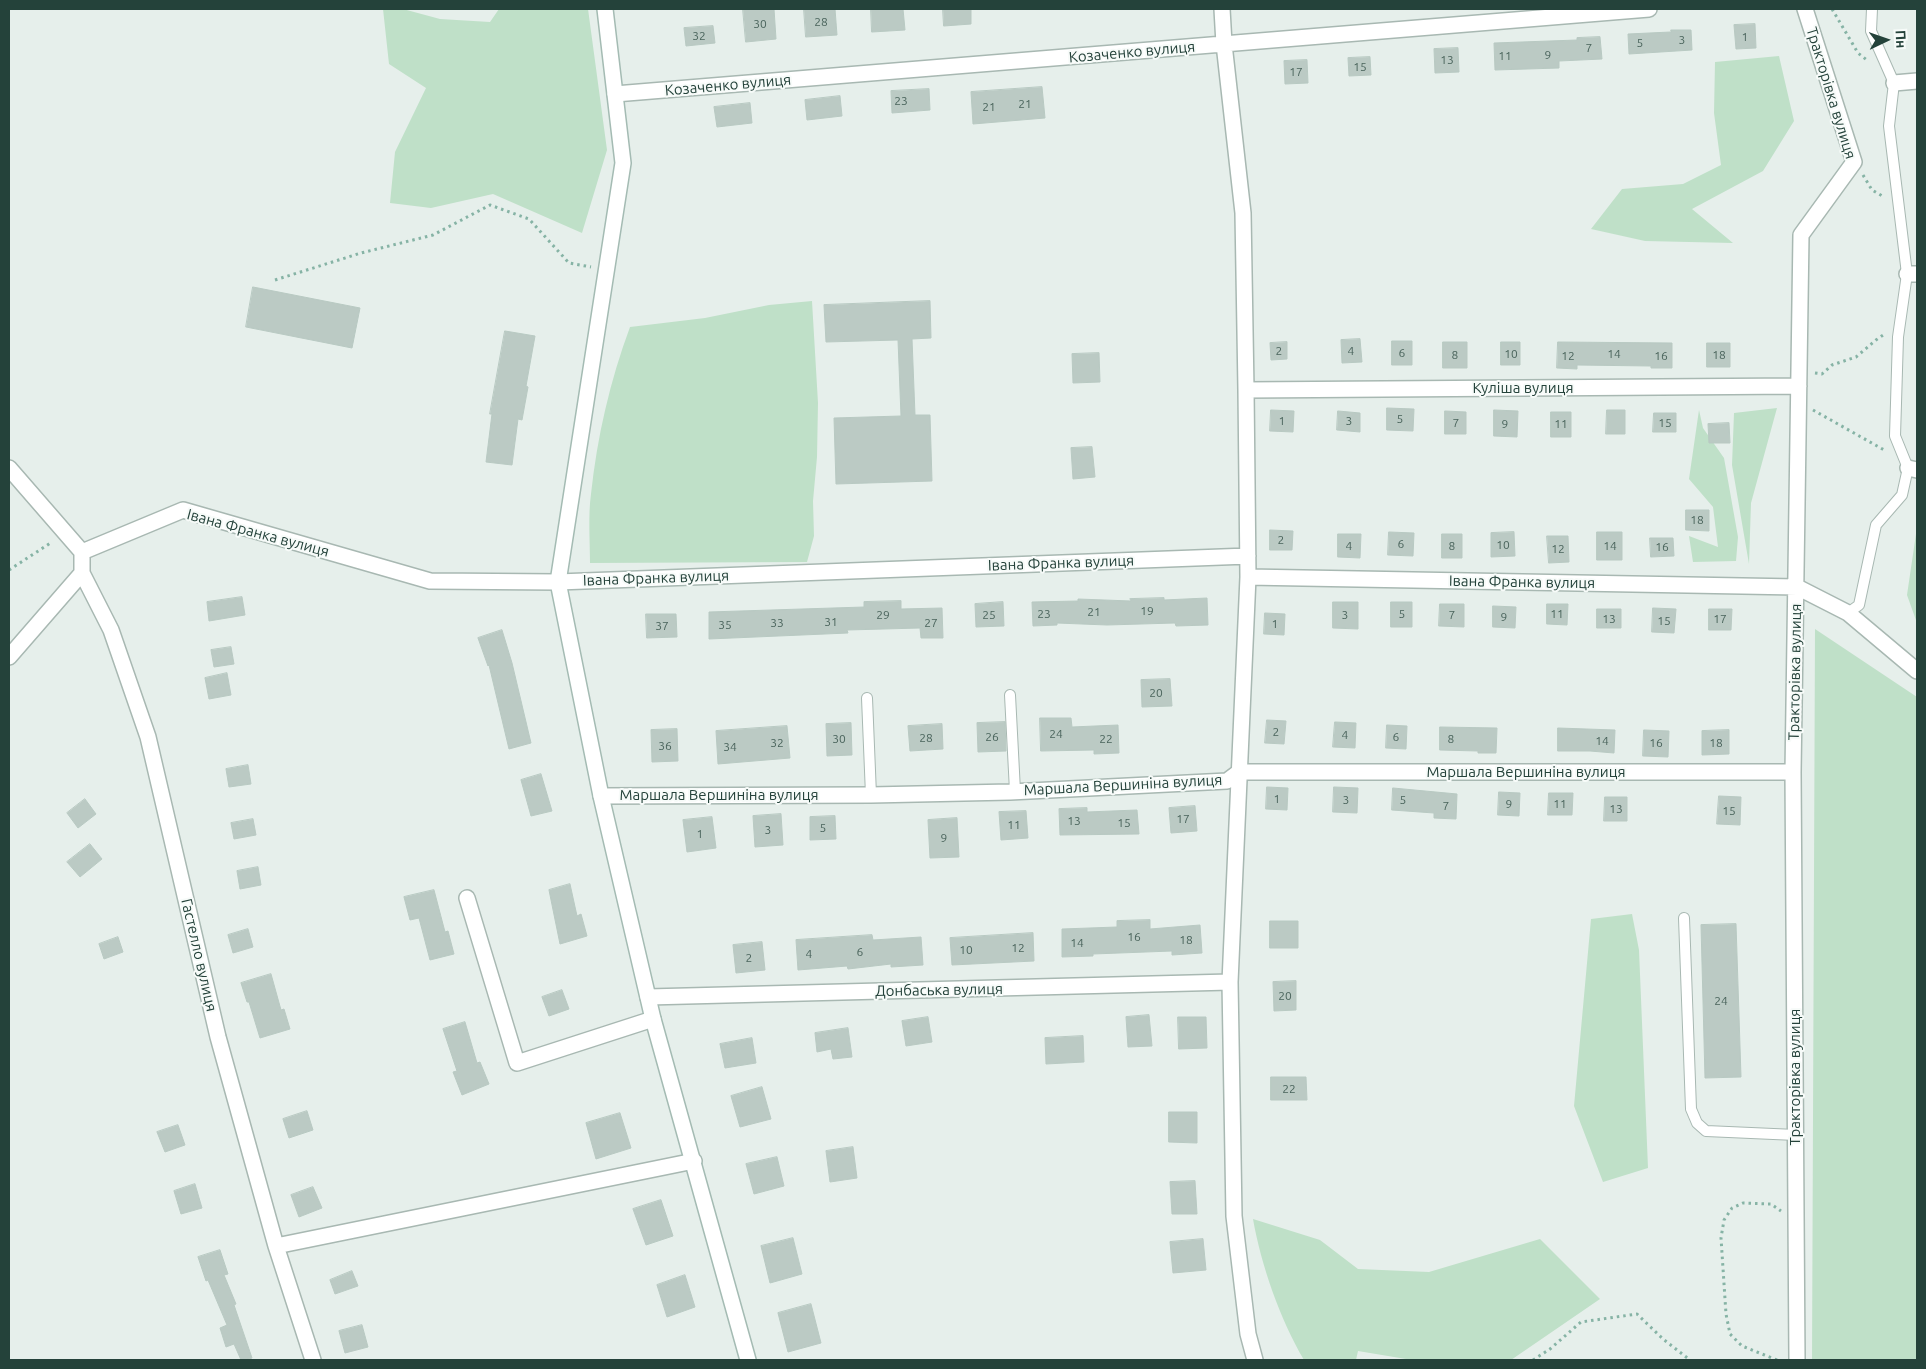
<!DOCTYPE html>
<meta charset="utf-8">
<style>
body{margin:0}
#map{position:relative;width:1926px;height:1369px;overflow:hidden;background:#e6efeb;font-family:Ubuntu,sans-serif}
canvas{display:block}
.frame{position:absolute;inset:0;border:10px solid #24423a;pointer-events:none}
.north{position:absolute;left:1861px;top:15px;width:50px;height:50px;-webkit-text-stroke:4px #f7fbf9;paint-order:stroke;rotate:87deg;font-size:14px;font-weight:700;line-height:20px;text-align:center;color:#24423a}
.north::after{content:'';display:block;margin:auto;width:18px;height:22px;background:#24423a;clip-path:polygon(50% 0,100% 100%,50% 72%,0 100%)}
</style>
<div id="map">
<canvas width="1926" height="1369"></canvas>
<div class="frame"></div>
<div class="north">Пн</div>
</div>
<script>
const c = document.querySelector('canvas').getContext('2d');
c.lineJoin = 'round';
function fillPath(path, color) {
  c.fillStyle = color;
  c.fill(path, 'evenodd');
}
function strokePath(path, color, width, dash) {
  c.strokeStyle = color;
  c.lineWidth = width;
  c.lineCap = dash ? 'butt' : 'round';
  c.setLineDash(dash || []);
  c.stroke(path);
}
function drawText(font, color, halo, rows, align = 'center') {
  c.font = font + ' Ubuntu,sans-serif';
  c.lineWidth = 4;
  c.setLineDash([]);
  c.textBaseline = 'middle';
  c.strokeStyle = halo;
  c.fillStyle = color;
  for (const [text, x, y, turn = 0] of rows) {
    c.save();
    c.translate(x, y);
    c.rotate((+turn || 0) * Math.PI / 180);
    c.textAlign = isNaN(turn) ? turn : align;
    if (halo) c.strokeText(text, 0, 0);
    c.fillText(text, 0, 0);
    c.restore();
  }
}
const green = new Path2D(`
 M383,9h20l37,10 50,3 9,-13h89l19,141 -25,83 -89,-39 -62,14 -41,-5 5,-51 31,-64 -37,-24z
 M1779,56l15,65 -31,50 -71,38 41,34 -88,-2 -54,-12 31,-40 61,-5 38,-19 -7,-52 1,-51z
 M812,301l6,102 -1,54 -4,44 1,35 -7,26 -217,1c0,-23 -2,-47 1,-69 6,-57 19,-113 39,-167l75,-9 64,-13z
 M1777,408l-26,95 -2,61 -17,-99 2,-52z
 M1699,410l4,18 21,30 14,79 -2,24 -43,1 -4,-26 29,11 -5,-40 -24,-28z
 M1917,527v96l-10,-28z
 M1815,629l102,68v663h-105z
 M1632,914l7,36 9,218 -45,14 -29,-76 17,-187z
 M1253,1219l67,21 38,29 71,3 111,-33 60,60 -89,61h-99l-54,-9 -2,9h-52c-24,-41 -43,-95 -51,-141z`);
const building = new Path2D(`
 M743,9h31l2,30 -30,3z
 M804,9h31l2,26 -31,2z
 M871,9h32l2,21 -33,2z
 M943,9h28v15l-27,2z
 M1755,24l1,24 -20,1 -2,-24z
 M713,26l2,17 -29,3 -2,-18z
 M1671,30h20l1,20 -63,4 -1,-20 43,-2z
 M1600,37l2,22 -43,2v7l-64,2 -1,-27 83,-3v-2z
 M1458,48l1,24 -24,1 -1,-24z
 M1370,57l1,18 -22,1 -1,-18z
 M1307,60l1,23 -23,1 -1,-23z
 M1042,87l3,31 -72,6 -2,-32z
 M929,89l1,21 -38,3 -1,-22z
 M840,96l2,20 -35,4 -2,-20z
 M750,103l2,20 -35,4 -3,-20z
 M253,287l107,21 -8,40 -106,-21z
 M930,301l1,37 -19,1 3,76h15l2,66 -96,3 -2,-66 67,-2 -3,-76 -72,2 -2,-37z
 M505,331l30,5 -9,50 2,1 -6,33 -4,-1 -6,46 -26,-3 6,-48h-2z
 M1360,339l2,23 -20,1 -1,-23z
 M1392,341h20v24h-20z
 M1287,342v17l-16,1 -1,-17z
 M1443,342h24v26h-24z
 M1501,342h19v23h-19z
 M1558,342l114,1v25h-21v-2l-74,-1v4l-20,-1z
 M1707,343h23v24h-23z
 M1099,353l1,29 -27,1 -1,-29z
 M1387,408l27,1 -1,22 -26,-1z
 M1271,410l23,1 -1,21 -23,-1z
 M1494,410l24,1 -1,26 -23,-1z
 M1607,410h18v24h-19z
 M1338,411l22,2v19l-23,-2z
 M1445,411l21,1v22h-21z
 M1551,412h20v25h-20z
 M1654,413h22v19h-23z
 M1729,423l1,20h-21l-1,-19z
 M1092,447l3,30 -22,2 -2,-31z
 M1686,510h23v21l-23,-1z
 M1270,530l23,1 -1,19h-22z
 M1389,532l25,1 -1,23 -25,-1z
 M1514,532l1,24 -24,1v-24z
 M1597,532h25v28h-25z
 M1338,534h23l-1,24 -22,-1z
 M1442,534h20v24h-20z
 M1547,536h21l1,26 -20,1z
 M1650,538h23l1,18 -23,1z
 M242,597l3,18 -36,6 -2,-19z
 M1164,598v2l43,-2 1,27 -32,1 -1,-3 -68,2 -50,-2v2l-24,1 -1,-24 46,-1v-2l53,2 -1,-2z
 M901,601v8l41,-1 1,30h-22l-1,-10 -73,2 1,3 -139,6v-27l155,-5v-5z
 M1003,602l1,24 -28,1 -1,-23z
 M1333,602h25v27l-25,-1z
 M1391,602h21v25h-21z
 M1440,604h24v23l-25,-1z
 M1547,604h21l-1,21 -20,-1z
 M1493,606l23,1 -1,21 -22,-1z
 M1653,608l23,1 -2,24 -22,-1z
 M1597,609h24v19h-24z
 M1709,609h23l-1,21h-22z
 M1265,613l20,1 -1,21 -20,-1z
 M646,614h30l1,23 -30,1z
 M502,630l10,33 19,80 -22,6 -20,-84 -1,1 -10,-28z
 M231,647l3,17 -20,3 -3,-17z
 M227,673l4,22 -22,4 -4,-21z
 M1170,679l2,27 -30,1 -1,-27z
 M1040,718h31l1,9 46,-2 1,28 -25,1v-4l-53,1z
 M1267,720l19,1 -2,23 -19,-1z
 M1005,722l1,29 -28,1 -1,-29z
 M1335,722l21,1 -1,25 -22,-1z
 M851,723l1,32 -25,1 -1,-32z
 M942,724l1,25 -33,2 -2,-25z
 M1387,725l20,1 -1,23 -20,-1z
 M787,726l3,32 -72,6 -2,-33z
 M1440,727l57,1 -1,25h-18v-2l-38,-1z
 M1558,728l57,2 -1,23 -24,-2h-32z
 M677,729l1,32 -26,1 -1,-32z
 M1644,730l25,1 -1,26 -25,-1z
 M1729,730v24l-27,1v-24z
 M248,765l3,19 -22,3 -3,-18z
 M541,774l11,37 -21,5 -10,-36z
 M1267,787l21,1 -1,22 -21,-1z
 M1334,787l24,1 -1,25 -24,-1z
 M1393,788l64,6 -1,25 -22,-1v-5l-42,-3z
 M1499,792l21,1 -1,23 -21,-1z
 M1549,793h24l-1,22h-24z
 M1719,796l22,1 -1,28 -23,-1z
 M1605,797h22v24h-23z
 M85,799l11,15 -18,14 -11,-15z
 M1195,806l2,25 -26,2 -2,-25z
 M1087,808v4l50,-2 2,24 -79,1 -1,-26z
 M1026,811l2,27 -27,2 -2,-28z
 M781,814l2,31 -28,2 -2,-31z
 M835,816l1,23 -26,1v-23z
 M712,817l4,31 -29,4 -4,-32z
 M957,818l2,39 -29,1 -2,-38z
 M253,819l3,16 -22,4 -3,-16z
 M90,844l12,15 -22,18 -13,-15z
 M258,867l3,18 -21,4 -3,-18z
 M570,884l7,32 4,-2 6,22 -27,8 -11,-54z
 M434,890l11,42 3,-1 6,23 -24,6 -11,-42 -9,2 -6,-23z
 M1150,920v9l50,-4 2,28 -30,2v-4l-79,3v2l-31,1v-28l55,-2v-6z
 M1270,921h28v27h-28z
 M1736,924l5,153 -36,1 -4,-153z
 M248,929l5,18 -20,6 -5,-18z
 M1033,933l1,28 -82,4 -2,-27z
 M872,935l1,5 48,-3 2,28 -32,2v-3l-43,5 -1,-3 -49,4 -2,-30z
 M118,937l5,15 -19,7 -5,-15z
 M762,942l3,28 -29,3 -3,-28z
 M271,974l10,36 3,-1 6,20 -30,9 -11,-36h-2l-6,-19z
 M1296,981v29l-22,1 -1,-29z
 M562,990l7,19 -20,7 -7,-19z
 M1149,1015l3,31 -24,1 -2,-30z
 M928,1017l4,25 -26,4 -4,-25z
 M1178,1017h28l1,31 -28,1z
 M465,1022l12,41 3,-1 9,22 -27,11 -9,-23 4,-1 -14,-42z
 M848,1028l4,29 -19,2 -2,-10 -14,3 -2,-19z
 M1083,1036l1,26 -38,2 -1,-26z
 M752,1038l4,25 -31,5 -5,-24z
 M1271,1077h35l1,23h-36z
 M762,1087l9,32 -31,8 -9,-31z
 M307,1111l6,19 -24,8 -6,-19z
 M1169,1112h28v31l-28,-1z
 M620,1113l11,35 -35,11 -10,-36z
 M178,1125l7,20 -20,7 -8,-20z
 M853,1147l4,31 -27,4 -4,-31z
 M777,1157l7,29 -30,8 -8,-30z
 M1195,1181l2,33h-25l-2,-32z
 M195,1184l7,24 -21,6 -7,-23z
 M313,1187l9,21 -23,9 -8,-22z
 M661,1200l12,36 -27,9 -13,-36z
 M793,1238l9,36 -32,9 -9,-37z
 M1203,1239l3,31 -33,3 -3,-31z
 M220,1250l8,24 -4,1 12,29 -2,1 18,53 -7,2h-4l-7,-16 -8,3 -6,-19 7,-3 -19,-45 -2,1 -8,-24z
 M352,1271l6,15 -23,8 -5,-14z
 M685,1275l10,32 -28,10 -10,-32z
 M811,1304l10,39 -33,9 -10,-39z
 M362,1325l6,22 -23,6 -6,-22z`);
const path = new Path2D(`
 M1832,9l26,44 10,8
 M1863,175l9,15 12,7
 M275,280l86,-27 72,-18 57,-30 39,14 40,44 22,4
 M1815,373l7,1 10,-9 24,-8 20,-17 10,-7
 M1813,410l73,41
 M9,570l43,-28
 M1533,1360l17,-11 31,-27 56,-8 26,25 27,21
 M1777,1360l-35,-14 -12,-12 -4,-20 -5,-76 3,-18 8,-12 11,-5 28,1 10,7`);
const lane = new Path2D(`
 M1848,613l11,-8 17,-80 26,-30 6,-27 -13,-32 3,-99 9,-63 -18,-148 5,-43 -23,-52 1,-22
 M1010,695l5,96
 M867,698l4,97
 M1684,918l7,191 6,14 9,8 90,4`);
const street = new Path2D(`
 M1222,9l2,35 19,169 3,177 2,187 -18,405 4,234 14,118 7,26
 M1894,83l23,-2
 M615,94l1034,-85
 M1907,274h10
 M1246,390l553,-4
 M9,468l73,84
 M1908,468l9,2
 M82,552l101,-42 247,71 128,1 690,-26
 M82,552v21l29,57 37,107 70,300 58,209 37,114
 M1248,577l549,10 51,26 69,58
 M9,657l73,-84
 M601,796l270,-1 139,-3 217,-11 12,-9h554
 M467,898l50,165 136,-44
 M648,997l582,-15
 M276,1246l418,-85
 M1797,1360l-4,-588 8,-537 53,-73 -49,-153`);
const secondary = new Path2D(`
 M605,9l18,154 -65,419 43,214 52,223 95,341`);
const numberNames = [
 ["28",821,22],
 ["30",760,24],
 ["32",699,36],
 ["1",1745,37],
 ["3",1682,40],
 ["5",1640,43],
 ["7",1589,48],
 ["9",1548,55],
 ["11",1505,56],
 ["13",1447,60],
 ["15",1360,67],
 ["17",1296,72],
 ["23",901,101],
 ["21",1025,104],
 ["21",989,107],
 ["2",1279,351],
 ["4",1351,351],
 ["6",1402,353],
 ["10",1511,354],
 ["14",1614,354],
 ["8",1455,355],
 ["18",1719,355],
 ["12",1568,356],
 ["16",1661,356],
 ["5",1400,419],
 ["1",1282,421],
 ["3",1349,421],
 ["7",1456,423],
 ["15",1665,423],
 ["9",1505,424],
 ["11",1561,424],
 ["18",1697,520],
 ["2",1281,540],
 ["6",1401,544],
 ["10",1503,545],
 ["4",1349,546],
 ["8",1452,546],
 ["14",1610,546],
 ["16",1662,547],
 ["12",1558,549],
 ["19",1147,611],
 ["21",1094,612],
 ["23",1044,614],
 ["5",1402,614],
 ["11",1557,614],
 ["29",883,615],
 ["25",989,615],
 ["3",1345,615],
 ["7",1452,615],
 ["9",1504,617],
 ["13",1609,619],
 ["17",1720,619],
 ["15",1664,621],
 ["31",831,622],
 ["33",777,623],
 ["27",931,623],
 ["1",1275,624],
 ["35",725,625],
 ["37",662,626],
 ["20",1156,693],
 ["2",1276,732],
 ["24",1056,734],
 ["4",1345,735],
 ["26",992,737],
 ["6",1396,737],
 ["28",926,738],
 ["30",839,739],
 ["22",1106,739],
 ["8",1451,739],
 ["14",1602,741],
 ["32",777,743],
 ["16",1656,743],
 ["18",1716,743],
 ["36",665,746],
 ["34",730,747],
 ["1",1277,799],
 ["3",1346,800],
 ["5",1403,800],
 ["9",1509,804],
 ["11",1560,804],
 ["7",1446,806],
 ["13",1616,809],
 ["15",1729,811],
 ["17",1183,819],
 ["13",1074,821],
 ["15",1124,823],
 ["11",1014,825],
 ["5",823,828],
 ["3",768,830],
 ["1",700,834],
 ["9",944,838],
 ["16",1134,937],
 ["18",1186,940],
 ["14",1077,943],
 ["12",1018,948],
 ["10",966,950],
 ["6",860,952],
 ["4",809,954],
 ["2",749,958],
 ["20",1285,996],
 ["24",1721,1001],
 ["22",1289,1089]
];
const streetNames = [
 ["Козаченко вулиця",1132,52,-5],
 ["Козаченко вулиця",728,85,-5],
 ["Тракторівка вулиця",1831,93,73],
 ["Куліша вулиця",1523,388],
 ["Івана Франка вулиця",258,533,15],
 ["Івана Франка вулиця",1061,563,-2],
 ["Івана Франка вулиця",656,578,-2],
 ["Івана Франка вулиця",1522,582,1],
 ["Тракторівка вулиця",1795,672,-89],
 ["Маршала Вершиніна вулиця",1526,772],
 ["Маршала Вершиніна вулиця",1123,785,-3],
 ["Маршала Вершиніна вулиця",719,795],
 ["Гастелло вулиця",199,955,77],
 ["Донбаська вулиця",939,990,-1],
 ["Тракторівка вулиця",1795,1077,-90]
];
fillPath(green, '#bfe0c8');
fillPath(building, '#bbcac4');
strokePath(building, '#b8c9c2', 1);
strokePath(lane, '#a8b8b2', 12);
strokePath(street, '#a8b8b2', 18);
strokePath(secondary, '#a4bbb3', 18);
strokePath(path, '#86b3a5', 3, [2.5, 4]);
strokePath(lane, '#fff', 10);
strokePath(street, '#fff', 15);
strokePath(secondary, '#fff', 15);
drawText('12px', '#4a645c', null, numberNames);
drawText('15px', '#24423a', '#f7fbf9', streetNames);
</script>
